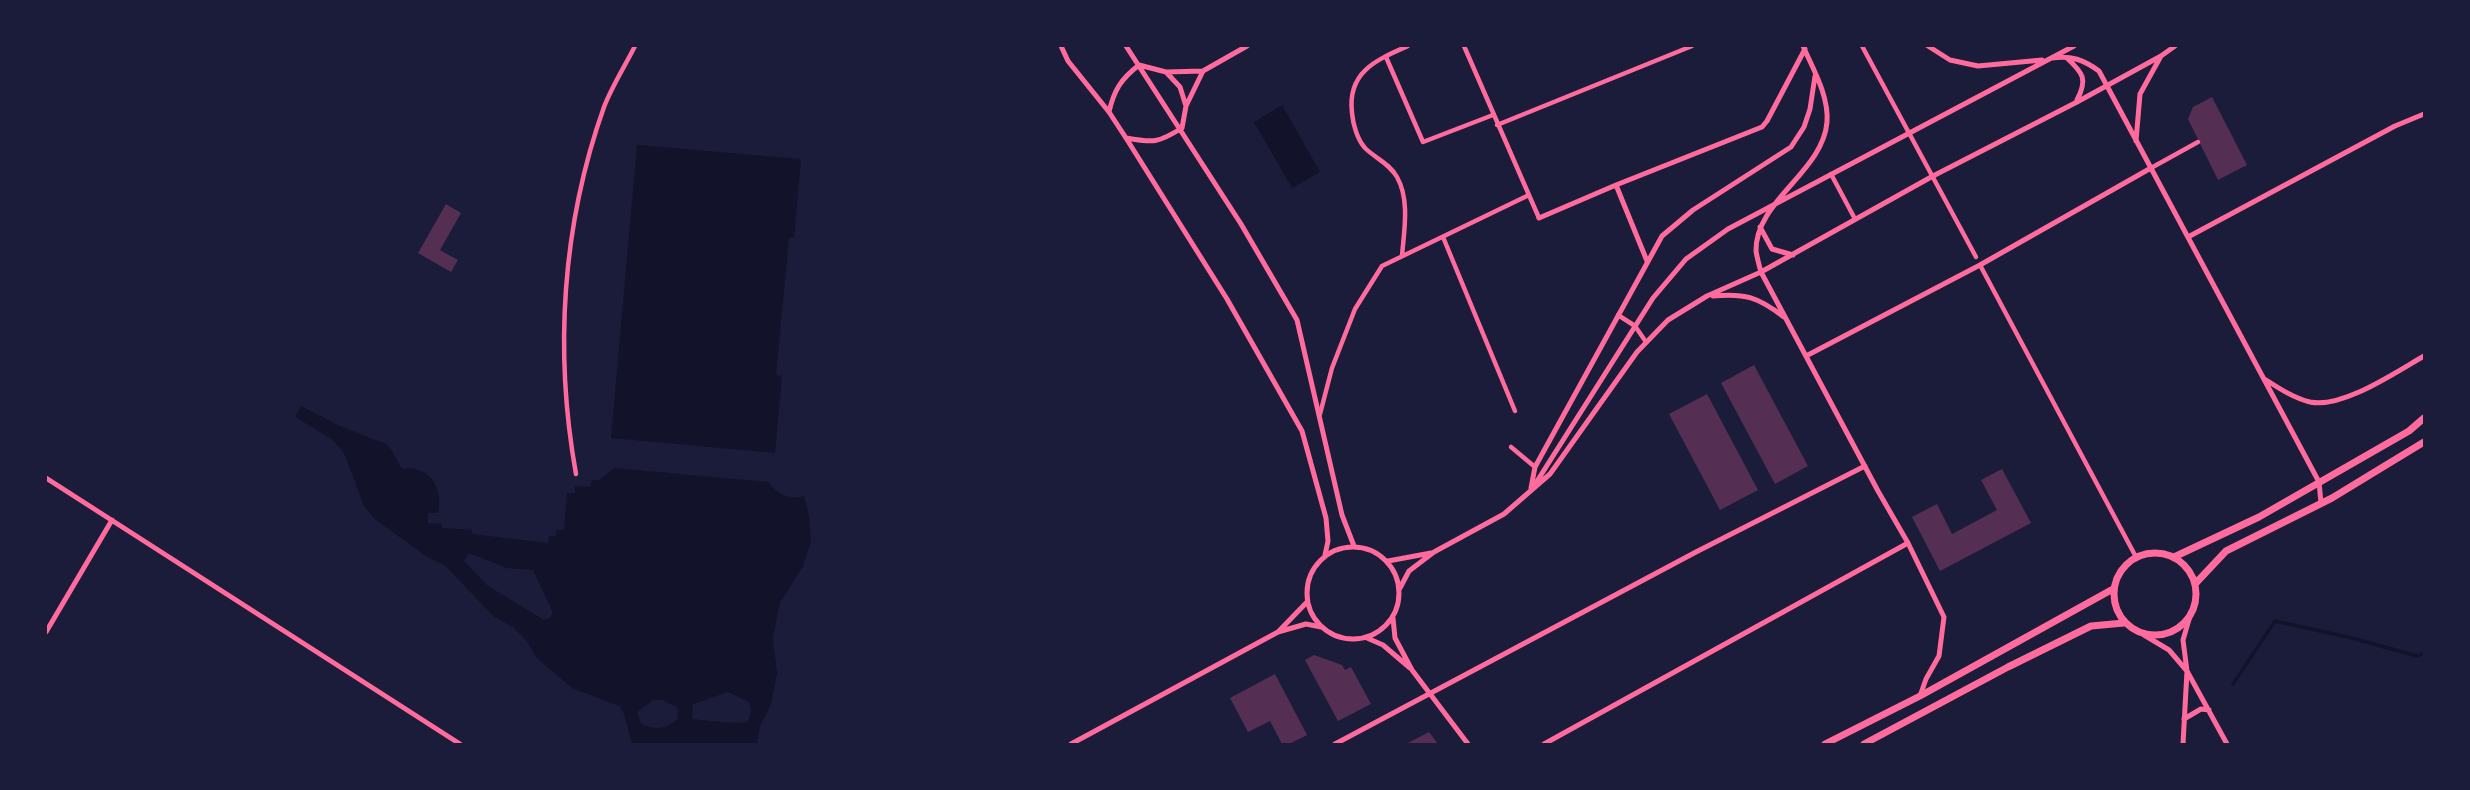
<!DOCTYPE html>
<style>
body{margin:0}
#map{position:relative;width:2470px;height:790px;overflow:hidden;background:#1b1b3a;font-family:Mulish,sans-serif}
canvas{display:block}
.frame{position:absolute;inset:0;border:47px solid #1b1b3a;pointer-events:none}
</style>
<div id="map">
<canvas width="2470" height="790"></canvas>
<div class="frame"></div>
</div>
<script>
const c = document.querySelector('canvas').getContext('2d');
c.lineJoin = 'round';
function fillPath(path, color) {
  c.fillStyle = color;
  c.fill(path, 'evenodd');
}
function strokePath(path, color, width, dash) {
  c.strokeStyle = color;
  c.lineWidth = width;
  c.lineCap = dash ? 'butt' : 'round';
  c.setLineDash(dash || []);
  c.stroke(path);
}
const water = new Path2D(`
 M1282,105l38,67 -28,16 -38,-66z
 M637,145l164,14 -7,79h-5l-13,137 6,1 -7,77 -164,-15z
 M301,406l39,20 46,18 6,7 10,18c27,-5 42,20 36,44h-10v10l14,1v4l30,2v4l76,9 1,-7h7v-6h8l3,-37h8v-7l15,1 2,-7h7l15,-12 154,14c9,11 21,19 36,14l5,20 2,26 -8,24 -23,37 -4,18 -3,18 4,34 -6,31 -11,22 -3,18h-125l-8,-30 -5,-8 -47,-18 -35,-30 -11,-18 -13,-13 -20,-11 -47,-50 -20,-10 -50,-36 -12,-14 -20,-53 -11,-13 -38,-23zM469,553l38,15 26,2 20,43 -3,5 -6,2 -56,-34 -24,-25zM728,692l21,10 2,9 -3,11c-6,2 -52,-1 -56,-4l1,-14zM653,700h9l15,7 1,11c-13,12 -20,12 -37,6l-4,-12z`);
const stream = new Path2D(`
 M2233,684l42,-63 77,17 65,18 7,-3`);
const building = new Path2D(`
 M2212,97l35,68 -29,15 -30,-61 5,-12z
 M446,204l15,9 -21,37 18,10 -7,12 -33,-19z
 M1754,365l54,101 -33,18 -54,-101z
 M1707,394l51,96 -38,20 -51,-96z
 M2002,469l29,54 -91,48 -28,-54 25,-13 15,30 45,-24 -16,-30z
 M1314,655l28,10 3,5 6,-3 20,37 -33,17 -33,-61z
 M1275,674l32,61 -18,9h-7l-12,-23 -22,11 -18,-34z
 M1429,732l9,12h-32z`);
const pedestrian = new Path2D(`
 M1464,46l75,172
 M1862,46l114,211
 M1386,57l37,85 70,-27
 M1497,125l195,-79
 M2151,168l47,-26
 M1831,174l24,45
 M1443,237l72,174
 M1402,256c2,-25 8,-56 -5,-79 -8,-14 -22,-19 -32,-29 -8,-9 -12,-24 -13,-35 -5,-41 24,-53 56,-67
 M1980,265l156,292
 M1618,315l17,11 11,16
 M1320,414l12,-46 23,-59 27,-43 147,-71
 M1511,447l24,20
 M576,474c-22,-122 -14,-249 28,-367 8,-21 21,-41 31,-61`);
const minor = new Path2D(`
 M1061,46l7,15 41,51 17,26 101,161 75,132 24,87 2,23 -3,14
 M1126,46l115,178 56,96 45,195 12,31
 M1803,46c10,23 26,50 24,76 -4,50 -72,79 -71,129 1,6 3,14 5,21l117,219 30,52 36,74 -5,39 -13,23 -6,17
 M1928,46l22,14 28,6 64,-6
 M2052,58c19,-3 32,2 47,13l220,411 2,21
 M2067,58c16,15 21,21 10,42
 M1166,72l37,-1 44,-25
 M1186,106l17,-35
 M1109,112c5,-22 12,-33 30,-47l27,7 14,15 6,19 -4,22c-24,15 -28,15 -56,10
 M2136,141l4,-47 21,-38
 M1539,218l77,-33
 M1760,227l12,22 21,6
 M2188,237l207,-111 29,-12
 M1647,261l-31,-76 146,-58 5,-6 38,-72
 M1713,296c32,-3 45,1 71,21
 M1806,356l174,-91 171,-97
 M2266,380c14,9 28,18 44,22 32,7 86,-30 114,-46
 M46,478l414,266
 M1534,486l119,-188 33,-39 42,-30 346,-183
 M1531,488l4,-21 127,-231 31,-26 98,-63 13,-20 6,-18 5,-33
 M1307 593a46 46 0 1 1 92 0a46 46 0 1 1-92 0Z
 M1388,561l43,-8
 M1400,588l9,-17 25,-19 70,-38 46,-40 87,-122 31,-32 39,-24 54,-24 172,-96 144,-74 84,-46 14,-10
 M1393,618l2,20 17,32 56,74
 M46,632l66,-112
 M1278,632l29,-30
 M2144,635l25,15 18,21 40,73
 M1367,638l16,7 27,23
 M2184,719l17,-10 8,1
 M1071,744l207,-112 28,-8 15,3
 M1335,744l361,-192 169,-86
 M1544,744l364,-201
 M2183,744l4,-73 -4,-31 7,-24`);
const tertiary = new Path2D(`
 M2114 594a41 41 0 1 1 82 0a41 41 0 1 1-82 0Z
 M2174,557l85,-40 150,-86 15,-13
 M2195,584l31,-33 106,-53 92,-56
 M1825,744l95,-48 193,-107
 M1864,744l144,-77 83,-41 33,-3`);
fillPath(water, '#12122b');
strokePath(stream, '#12122b', 3.5);
fillPath(building, '#542f53');
strokePath(pedestrian, '#ff6b9d', 4.5);
strokePath(minor, '#ff6b9d', 5);
strokePath(tertiary, '#ff6b9d', 7);
</script>
